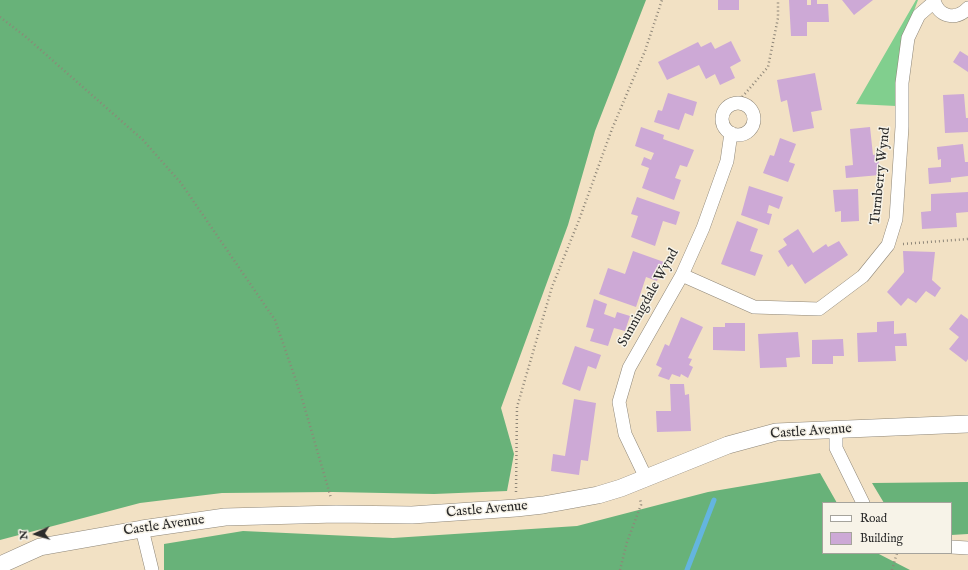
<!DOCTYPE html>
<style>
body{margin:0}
#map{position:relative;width:968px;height:570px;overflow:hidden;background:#f2e1c4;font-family:"IM FELL English",serif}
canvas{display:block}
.legend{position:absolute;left:822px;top:502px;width:130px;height:52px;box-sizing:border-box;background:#f7f3e8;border:1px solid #a5a39c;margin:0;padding:5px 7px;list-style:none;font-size:12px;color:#2b2b2b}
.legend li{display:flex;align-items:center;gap:8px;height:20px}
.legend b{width:20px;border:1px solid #a5a39c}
.north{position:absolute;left:16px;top:514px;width:40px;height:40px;-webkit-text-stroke:3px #f7f3e8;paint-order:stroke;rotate:266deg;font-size:11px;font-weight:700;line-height:16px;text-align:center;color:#2b2b2b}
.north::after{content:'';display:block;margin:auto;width:14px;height:18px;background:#2b2b2b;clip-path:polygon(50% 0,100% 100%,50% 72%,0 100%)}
</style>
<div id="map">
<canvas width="968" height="570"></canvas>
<ul class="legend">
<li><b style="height:5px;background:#fff"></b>Road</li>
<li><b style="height:11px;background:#cda9d6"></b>Building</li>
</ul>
<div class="north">N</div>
</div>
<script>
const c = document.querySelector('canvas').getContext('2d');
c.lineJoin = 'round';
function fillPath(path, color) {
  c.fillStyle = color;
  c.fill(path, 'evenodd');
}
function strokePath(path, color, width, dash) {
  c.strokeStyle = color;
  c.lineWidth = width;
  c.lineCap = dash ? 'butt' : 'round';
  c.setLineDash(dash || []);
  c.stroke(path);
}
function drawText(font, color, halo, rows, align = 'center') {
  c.font = font + ' "IM FELL English",serif';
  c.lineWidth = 3;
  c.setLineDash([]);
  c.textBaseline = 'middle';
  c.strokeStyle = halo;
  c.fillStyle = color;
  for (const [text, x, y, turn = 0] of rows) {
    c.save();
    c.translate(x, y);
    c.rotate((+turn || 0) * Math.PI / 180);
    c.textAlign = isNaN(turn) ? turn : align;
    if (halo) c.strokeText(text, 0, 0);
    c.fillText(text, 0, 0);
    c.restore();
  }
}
const green = new Path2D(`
 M916,0h2l-16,43 -6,63 -40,-2z`);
const forest = new Path2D(`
 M0,0h646l-51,131 -27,94 -67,183 13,46 -7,37 -73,3 -101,-2 -111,1 -82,10 -140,37z
 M820,473l17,30h-14v50h54l33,17h-746v-26l79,-13 150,7 184,-12 131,-34z
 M968,482v52l-17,1v-32h-67l-12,-20z`);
const stream = new Path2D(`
 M687,570l27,-70`);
const building = new Path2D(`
 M718,0h21v10h-21z
 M789,0h18v5h4v-5h6v4h11l1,18h-22v14h-16z
 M842,0h31l-19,15z
 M731,41l10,20 -11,6 5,11 -15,7 -5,-11 -9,5 -7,-14 -32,15 -9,-18 40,-20 3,5 10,-5 4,7z
 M960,51l8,5v16l-15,-10z
 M815,73l7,37 -11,2 3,16 -21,4 -6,-32 -6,2 -4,-22z
 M668,93l29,9 -4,14 -8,-3 -6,17 -25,-8 4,-12 4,1z
 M964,94l2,24h2v14l-23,1 -2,-38z
 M641,127l23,8 -1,4 31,11 -7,17 -7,-2 -5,13 6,2 -7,20 -32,-12 7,-20 -8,-3 3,-8 7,3 3,-7 -19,-7z
 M870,127l3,28 5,-1 2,21 -34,3 -1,-12 8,-1 -3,-36z
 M780,138l16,6 -7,18 6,2 -7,18 -25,-9 7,-18 4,1z
 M963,144l2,18h3v14l-17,2v4l-22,2 -1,-16 13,-1v-8l-3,1 -1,-13z
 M749,186l34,11 -4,12 -10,-4 -2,8 5,1 -3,11 -28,-10z
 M858,189l1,32 -18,1v-11l-6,1 -2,-22z
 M968,192v20l-12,1 1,14 -35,2 -1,-17 10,-1v-17z
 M637,197l43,15 -4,13 -13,-4 -8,25 -24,-9 7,-21 -7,-2z
 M737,221l21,8 -8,22 13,4 -8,21 -34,-12z
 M798,229l15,24 13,-9 2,3 11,-6 9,14 -43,29 -13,-20 -4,3 -10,-16 9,-6 -4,-6z
 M633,251l31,11 -7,19 -11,-4 -10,30 -37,-13 9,-26 17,6z
 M903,251l32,1 -3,28 9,8 -6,9 -9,-6 -10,12 -8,-5 -7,8 -14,-14 17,-20z
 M594,299l13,5 -3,10 11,4 2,-6 13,4 -5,15 -11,-3 -6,18 -18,-5 4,-12 -8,-2z
 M961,314l7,5v40l-2,3 -17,-13 10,-12 -10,-8z
 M681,317l22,10 -15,31 4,1 -3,6 4,2 -5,11 -7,-4 -1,3 -8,-3 -3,6 -11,-4 4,-8 -6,-3 9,-21 4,2z
 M894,321v13l12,-1 1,13h-12l1,15 -38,1 -1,-29 20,-1v-10z
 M725,323h20v28l-32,-1v-23h12z
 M798,332l2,25 -14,1 1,9 -27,1 -2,-34z
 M843,339l1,17h-11v8h-21v-24z
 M575,346l26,9 -5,14 -8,-3 -8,25 -18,-7z
 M670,384h14l1,11 4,-1 2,37 -34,1 -1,-21h15z
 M574,399l22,4 -8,58 -7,-1 -2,15 -28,-4 2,-17 12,2z`);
const path = new Path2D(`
 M0,17l26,20 117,103 38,43 94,137 26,75 30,103
 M737,103l31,-36 10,-49v-18
 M903,244l65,-5
 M516,492l1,-85 35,-120 27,-67 33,-91 33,-78 17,-51
 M620,570l7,-28 14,-37 -1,-7
 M892,570l5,-17`);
const minor = new Path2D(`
 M934,0c4,17 22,21 34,8
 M722 119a16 16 0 1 1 32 0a16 16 0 1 1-32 0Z
 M682,275l72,32 65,2 44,-33 25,-31 8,-26 6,-92v-44l6,-45 11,-23 15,-13
 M836,430v18l27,55
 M646,478l-21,-44 -6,-32 10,-34 53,-93 21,-47 24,-67 4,-28
 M142,529l10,41
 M951,547l17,1`);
const tertiary = new Path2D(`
 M0,565l40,-18 102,-18 83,-12 111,-3 76,1 104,-7 27,-3 55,-10 23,-7 107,-43 48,-13 192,-8`);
const streetNames = [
 ["Turnberry Wynd",881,176,-84],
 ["Sunningdale Wynd",649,298,-61],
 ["Castle Avenue",811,432,-4],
 ["Castle Avenue",487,510,-5],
 ["Castle Avenue",164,526,-8]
];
fillPath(green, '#81cf8e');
fillPath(forest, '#68b279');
strokePath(stream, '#64b5df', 5);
fillPath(building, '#cda9d6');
strokePath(minor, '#8e8678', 14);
strokePath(tertiary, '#8e8678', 18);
strokePath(path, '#8e8678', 2.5, [1, 3]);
strokePath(minor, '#fff', 13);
strokePath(tertiary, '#fff', 17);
drawText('14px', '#2b2b2b', '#f7f3e8', streetNames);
</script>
